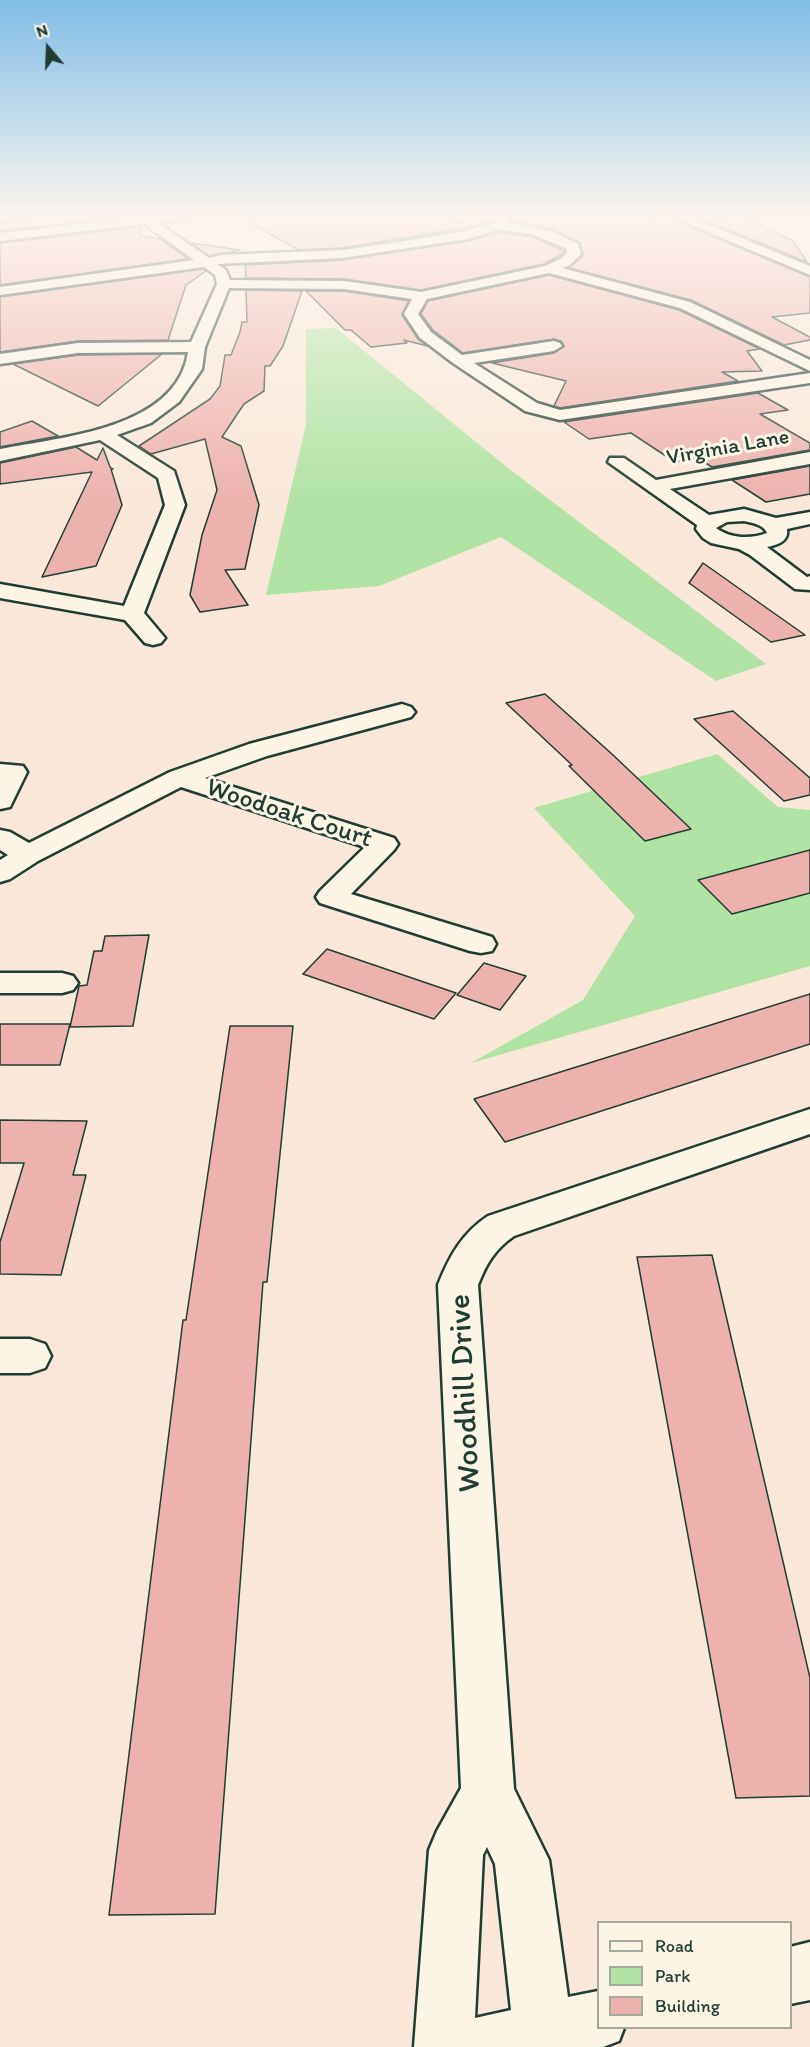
<!DOCTYPE html>
<style>
body{margin:0}
#map{position:relative;width:810px;height:2047px;overflow:hidden;background:#f9e8da;font-family:Itim,sans-serif}
canvas{display:block}
.legend{position:absolute;left:597px;top:1921px;width:195px;height:108px;box-sizing:border-box;background:#fcf5e5;border:2px solid #a4ab9e;margin:0;padding:8px 10px;list-style:none;font-size:18px;color:#1f3d34}
.legend li{display:flex;align-items:center;gap:12px;height:30px}
.legend b{width:30px;border:2px solid #a4ab9e}
.north{position:absolute;left:18px;top:18px;width:60px;height:60px;-webkit-text-stroke:4px #fcf5e5;paint-order:stroke;rotate:341deg;font-size:16px;font-weight:700;line-height:24px;text-align:center;color:#1f3d34}
.north::after{content:'';display:block;margin:auto;width:21px;height:27px;background:#1f3d34;clip-path:polygon(50% 0,100% 100%,50% 72%,0 100%)}
</style>
<div id="map">
<canvas width="810" height="2047"></canvas>
<ul class="legend">
<li><b style="height:8px;background:#fcf5e5"></b>Road</li>
<li><b style="height:16px;background:#b0e3a4"></b>Park</li>
<li><b style="height:16px;background:#edb2ae"></b>Building</li>
</ul>
<div class="north">N</div>
</div>
<script>
const c = document.querySelector('canvas').getContext('2d');
c.lineJoin = 'round';
function fillPath(path, color) {
  c.fillStyle = color;
  c.fill(path, 'evenodd');
}
function strokePath(path, color, width, dash) {
  c.strokeStyle = color;
  c.lineWidth = width;
  c.lineCap = dash ? 'butt' : 'round';
  c.setLineDash(dash || []);
  c.stroke(path);
}
function drawText(font, color, halo, rows, align = 'center') {
  c.font = font + ' Itim,sans-serif';
  c.lineWidth = 6;
  c.setLineDash([]);
  c.textBaseline = 'middle';
  c.strokeStyle = halo;
  c.fillStyle = color;
  for (const [text, x, y, turn = 0] of rows) {
    c.save();
    c.translate(x, y);
    c.rotate((+turn || 0) * Math.PI / 180);
    c.textAlign = isNaN(turn) ? turn : align;
    if (halo) c.strokeText(text, 0, 0);
    c.fillText(text, 0, 0);
    c.restore();
  }
}
const green = new Path2D(`
 M336,328l172,140 258,196 -50,17 -215,-144 -122,49 -113,9 40,-170v-96z
 M717,754l61,53 32,3v156l-339,97 112,-63 52,-84 -101,-108z`);
const building = new Path2D(`
 M31,215h100v1l-131,15v-8l37,-4z
 M235,215h192l47,11 -132,22 -43,2z
 M531,215h107l25,10 20,-1 127,53v36l-38,4 38,20v3l-26,5 -93,-45 -122,-32 14,-12 -3,-13 -28,-14 -30,-6 2,-6z
 M745,218l48,23 14,21 -100,-41z
 M141,227v9l19,3 28,20 -188,26v-42z
 M498,232l35,5 32,15 -21,12 -123,26 -77,-11 -98,-1 -1,-13 97,-5 126,-19z
 M191,243l49,7 -31,6z
 M203,269l3,2 -20,14 -18,55 -90,1 -78,11v-55z
 M549,275l130,35 81,39 -13,2 15,20 -40,1 16,9 -178,27 -6,-2 12,-25 -74,-18 62,-10 10,-7 -3,-5 -7,-2 -91,14 -30,-23 -12,-16 7,-13z
 M246,290l56,1 -19,55 -13,20h-5l-1,25 -20,13 -22,33 19,9 18,59 -14,64 -20,1 23,35 -48,7 -10,-17 12,-60 15,-45 -12,-51 -54,15 -12,-8 71,-47 10,-13 5,-31h6l9,-23 2,-10h5z
 M306,291h38l65,10 -7,14 16,24 9,7 -23,-6 3,3 -36,4 -20,-17h-6z
 M162,354l-64,52 -85,-42 65,-9z
 M758,393l30,17 -28,4 50,29v7l-98,17 -14,-9 -23,4 -44,-29 -42,6 -25,-17z
 M32,421l26,15 -58,11v-15z
 M76,447l21,13 6,-12 7,19 3,2h-2l11,36 -26,61 -54,11 50,-105 -92,12v-21z
 M810,466v28l-44,8 -34,-22z
 M703,563l102,72 -34,7 -82,-59z
 M545,694l68,61 78,74 -46,12 -76,-75 3,-1 -66,-62z
 M733,711l77,67v17l-26,6 -90,-82z
 M810,850v43l-78,21 -34,-34z
 M149,935l-16,91 -63,1 9,-41 8,-1 7,-34h8l3,-15z
 M327,949l129,44 -22,26 -131,-45z
 M484,963l42,13 -26,34 -43,-15z
 M810,994v50l-305,98 -31,-43z
 M0,1024h70l-10,41h-60z
 M230,1026h63l-26,256h-4l-48,632 -106,1 74,-595h3z
 M0,1120l87,1 -14,54h13l-25,100 -61,-1v-32l24,-79h-24z
 M712,1255l98,423v118l-74,2 -99,-541z`);
const minor = new Path2D(`
 M133,215h64l-6,4 -33,4 51,35 11,-3 122,-5 50,-7 74,-12 29,-9 5,-7h12l-5,7 44,9 27,13 3,10 -11,11 -8,3 128,34 120,58v11l-130,-63 -131,-35 -122,26 -9,15 13,18 31,23 92,-14 6,2 2,3 -8,5 -80,12 63,40 23,7 250,-37v10l-250,37 -35,-9 -72,-48 -33,-25 -16,-24 8,-15 -68,-10 -115,-1 -24,59 -3,22 -23,33 -28,21 -34,12 57,36 11,34 -41,108 21,25 -4,5 -8,2 -8,-2 -20,-23 -125,-22v-14l124,22 41,-101 -7,-27 -58,-38 -100,21v-12c61,-12 177,-20 188,-97l-110,1 -78,11v-10l78,-11 113,-1 26,-58 -2,-9 -11,-8 -204,28v-8l194,-27 -50,-36 -144,17v-8l135,-15zM500,229l34,6 33,14v4l-7,6 -15,7 -124,26 -77,-11 -114,-1 -4,-10 -9,-6 125,-6 126,-19z
 M668,215h17l125,51v9z
 M810,452v12l-140,25 39,26 35,-6 32,9 34,-6v12l-23,5c2,12 -9,16 -20,18l40,30 3,-1v14l-15,-1 -45,-34 -11,-6 -28,-6 -8,-5 -7,-9 1,-4 -89,-63 2,-4h14l32,22zM744,521c9,2 20,4 23,12 -16,6 -36,6 -51,-5l11,-6z
 M402,704l9,3 4,5 -4,5 -144,39 -62,22 189,60 4,6 -4,6 -43,44 141,43 4,7 -4,7 -11,2 -11,-2 -150,-48 -4,-6 4,-6 45,-44 -184,-60 -143,74 -28,18 -10,3v-22l8,-5 -8,-5v-20l10,2 19,11 141,-71 79,-28z
 M0,764l23,2 4,6 -17,35 -10,2z
 M0,973h62l11,3 5,7 -5,7 -11,3h-62z
 M810,1109v25l-296,102c-19,13 -28,28 -36,49l36,504 35,71 19,137 30,-6v37h26l-5,13 -16,6h-189l15,-197 8,-19 24,-43 -23,-503c11,-28 24,-52 50,-69zM487,1847l8,17 16,146 -36,8 8,-163z
 M0,1339h30l15,5 6,12 -6,12 -15,5h-30z
 M810,1942v58l-20,4v-57z`);
const farStreetnames = [
 ["Virginia Lane",728,448,-10]
];
const streetNames = [
 ["Woodoak Court",289,814,18]
];
const nearStreetnames = [
 ["Woodhill Drive",466,1393,-93]
];
fillPath(green, '#b0e3a4');
fillPath(building, '#edb2ae');
strokePath(building, '#1f3d34', 1.5);
strokePath(minor, '#1f3d34', 5);
fillPath(minor, '#fcf5e5');
const sky = c.createLinearGradient(0, 0, 0, 502);
sky.addColorStop(0, '#7fbee5');
sky.addColorStop(0.43, '#fcf5ee');
sky.addColorStop(1, '#fcf5ee00');
c.fillStyle = sky;
c.fillRect(0, 0, 810, 502);
drawText('22px', '#1f3d34', '#fcf5e5', farStreetnames);
drawText('26px', '#1f3d34', '#fcf5e5', streetNames);
drawText('32px', '#1f3d34', '#fcf5e5', nearStreetnames);
</script>
